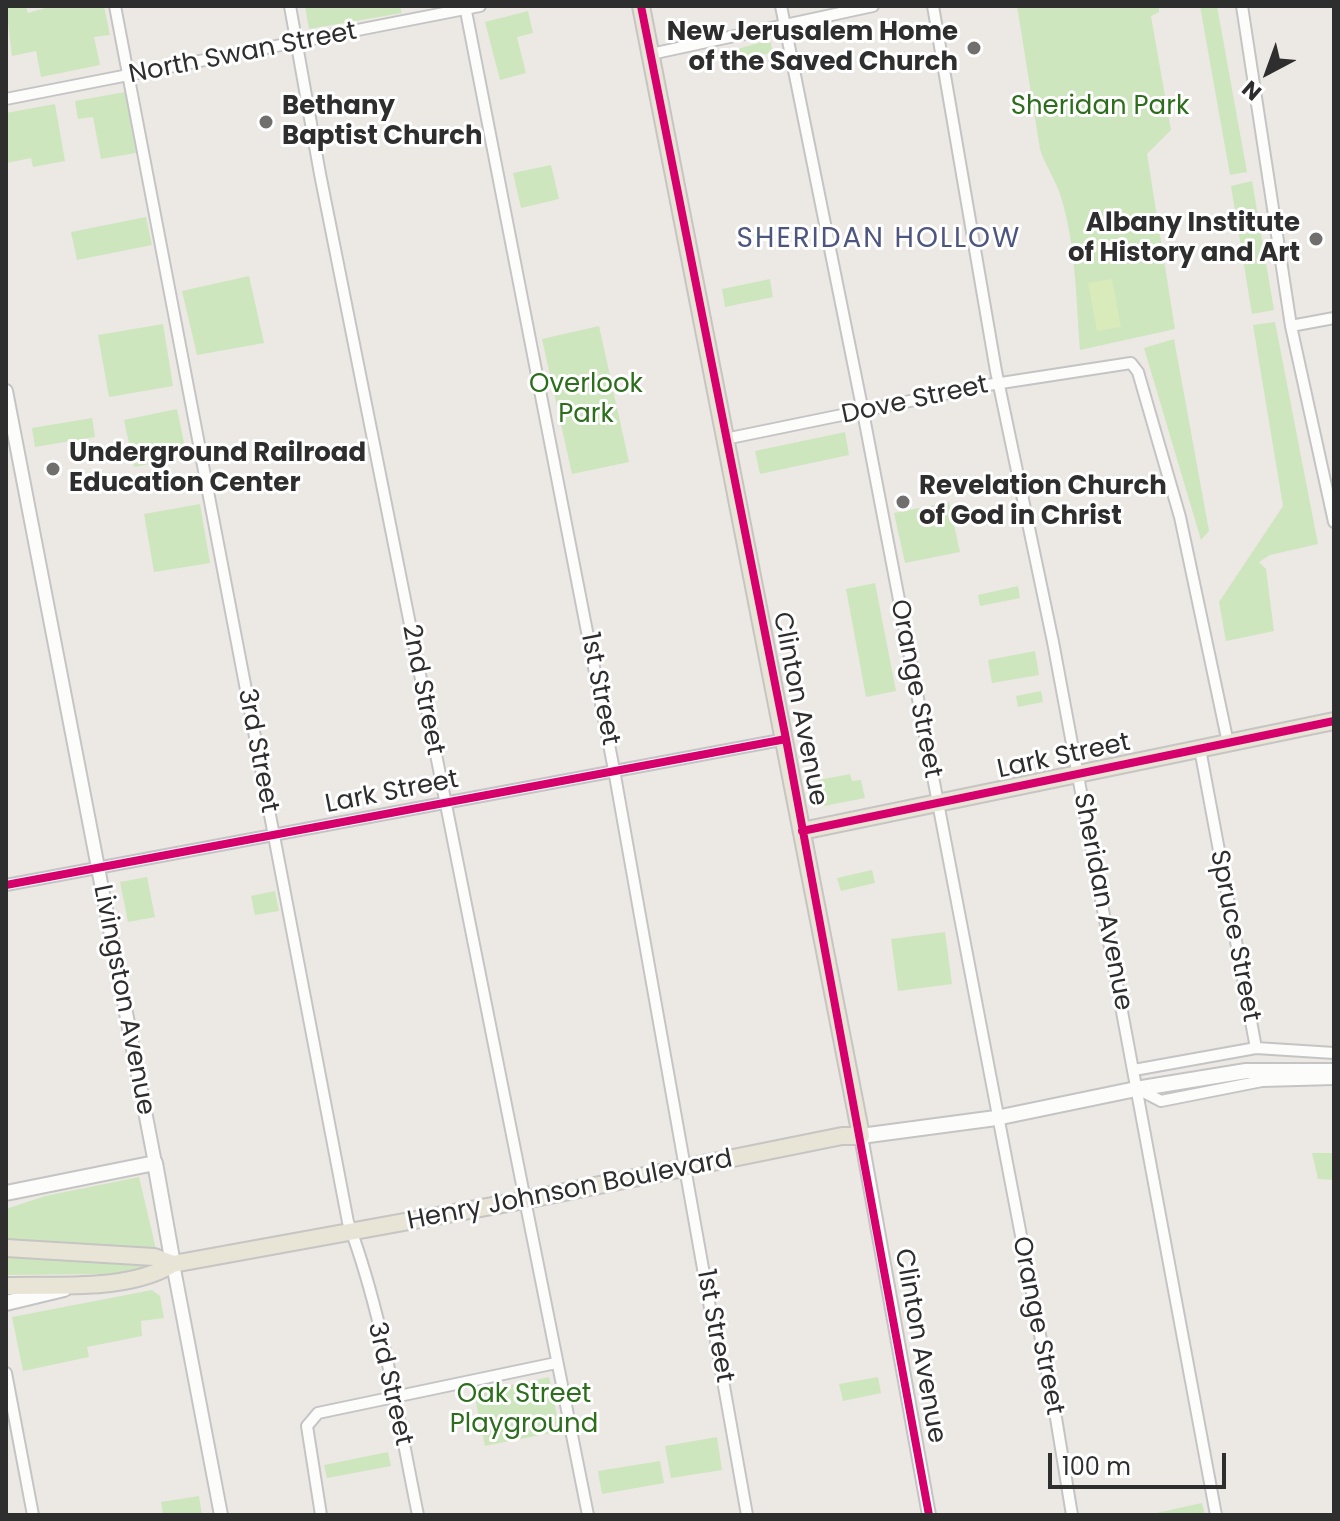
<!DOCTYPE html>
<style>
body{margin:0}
#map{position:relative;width:1340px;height:1521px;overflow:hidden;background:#ece8e4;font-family:Poppins,sans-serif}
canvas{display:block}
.frame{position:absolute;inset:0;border:8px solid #2e2e2e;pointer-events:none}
.north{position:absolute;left:1228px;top:32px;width:80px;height:80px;-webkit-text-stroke:6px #fff;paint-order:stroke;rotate:221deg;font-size:22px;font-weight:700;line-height:32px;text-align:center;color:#2e2e2e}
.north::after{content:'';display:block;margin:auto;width:28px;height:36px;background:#2e2e2e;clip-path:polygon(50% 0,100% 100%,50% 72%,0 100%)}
.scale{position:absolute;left:1048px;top:1453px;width:178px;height:36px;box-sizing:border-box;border:4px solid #2e2e2e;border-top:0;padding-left:10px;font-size:24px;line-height:28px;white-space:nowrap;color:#2e2e2e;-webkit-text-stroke:6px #fff;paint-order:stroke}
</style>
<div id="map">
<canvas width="1340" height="1521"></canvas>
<div class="frame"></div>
<div class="north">N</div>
<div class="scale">100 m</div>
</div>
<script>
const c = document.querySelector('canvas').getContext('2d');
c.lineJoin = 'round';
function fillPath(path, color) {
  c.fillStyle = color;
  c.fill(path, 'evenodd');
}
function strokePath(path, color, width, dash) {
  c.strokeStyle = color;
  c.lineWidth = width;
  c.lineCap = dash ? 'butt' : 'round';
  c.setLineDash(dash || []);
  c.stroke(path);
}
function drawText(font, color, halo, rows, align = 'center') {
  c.font = font + ' Poppins,sans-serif';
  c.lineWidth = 6;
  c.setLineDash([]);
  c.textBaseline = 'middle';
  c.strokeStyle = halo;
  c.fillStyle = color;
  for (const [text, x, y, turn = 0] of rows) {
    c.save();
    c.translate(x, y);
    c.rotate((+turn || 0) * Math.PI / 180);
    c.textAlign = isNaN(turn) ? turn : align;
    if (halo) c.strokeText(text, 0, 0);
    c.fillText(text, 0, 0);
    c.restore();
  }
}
const green = new Path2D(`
 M6,6h20l2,7 24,-7h52l6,29 -16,2 6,28 -59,12 -5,-26 -24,5z
 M305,6h95l2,7 -93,16z
 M1017,6h142v6l-8,4 20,114 -24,24 28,175 -95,21c-4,-52 -4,-106 -20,-156 -5,-15 -15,-29 -20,-45z
 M1200,6h17l30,166 -17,3z
 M528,11l5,22 -16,4 9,36 -26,7 -15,-58z
 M770,40l3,12 -37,10 -3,-12z
 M125,92l11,61 -35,6 -8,-42 -15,2 -3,-18z
 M55,104l10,57 -32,6 -2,-9 -25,5v-50z
 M551,165l8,34 -38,9 -8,-35z
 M1252,181l22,129 -22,4 -21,-128z
 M146,217l6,28 -75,15 -6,-28z
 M249,276l15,67 -67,12 -15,-64z
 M770,279l3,18 -48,10 -3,-18z
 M1275,322l43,222 -48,11 -11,7 7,7 8,62 -48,10 -7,-39 64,-96 -30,-181z
 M163,324l10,62 -64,11 -11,-62z
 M599,326l30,136 -57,12 -30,-135z
 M1174,339l35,192 -8,9 -57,-192z
 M177,409l10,48 -53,10 -10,-47z
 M92,418l3,19 -60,10 -3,-19z
 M845,432l4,23 -89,19 -5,-23z
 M949,502l11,50 -55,11 -11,-50z
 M200,504l10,59 -56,9 -10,-58z
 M875,583l21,108 -30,6 -20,-108z
 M1018,586l2,12 -40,8 -2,-11z
 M1035,651l4,24 -47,8 -4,-23z
 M1041,691l2,11 -25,5 -2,-11z
 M850,774l2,7 9,-1 4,18 -41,8 -5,-26z
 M872,870l3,13 -34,8 -4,-13z
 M147,877l8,40 -27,5 -8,-40z
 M275,891l4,20 -24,4 -4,-19z
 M945,932l7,52 -54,7 -7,-52z
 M1312,1153h22v27l-16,-1z
 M139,1177l17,72 -150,-10v-30l39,-13z
 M6,1257l147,8v4l-42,5 -105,1z
 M152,1290l8,6 4,22 -23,3 1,15 -55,11 2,10 -66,14 -11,-54z
 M549,1377l11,54 -75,15 -11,-53z
 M878,1377l3,16 -38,8 -4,-17z
 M717,1437l5,33 -51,8 -6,-32z
 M388,1452l3,14 -64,12 -3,-13z
 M660,1461l4,22 -62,11 -4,-23z
 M199,1496l3,19h-39l-2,-13z
 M1202,1503l3,12h-58z`);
const pitch = new Path2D(`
 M1112,279l9,48 -24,4 -9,-48z`);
const minor = new Path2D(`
 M115,6l233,1216c35,93 50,196 70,293
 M290,6l30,168 268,1341
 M465,6l149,764 133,745
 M781,6l82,406 193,1006 16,97
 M933,6l63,365 57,271 163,873
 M1242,6l49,320 43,196
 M651,54l222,-48
 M6,99l474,-93
 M1291,326l43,-8
 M725,439l263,-54 143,-22 7,9 42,145 48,226
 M1200,749l56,299
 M6,885l780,-146
 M1134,1070l122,-22 78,5
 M1138,1089l23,12 101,-20 72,-2
 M6,1373l27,142
 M321,1515l-14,-89 11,-13 238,-50`);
const tertiary = new Path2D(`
 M6,391l149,772
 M861,1136l68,379
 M173,1264l48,251`);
const secondary = new Path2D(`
 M861,1136l135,-18 140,-29 110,-18h88
 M6,1193l149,-30 18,101
 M6,1303l58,-14`);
const primary = new Path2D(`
 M802,831l532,-110
 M6,1248l148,9 19,7
 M6,1286c53,-2 120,6 167,-22l352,-64 317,-64h19l-220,-1130`);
const cycleway = new Path2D(`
 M641,6l145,733 143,776
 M802,831l532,-110
 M6,885l780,-146`);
const markers = [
 [974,48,8,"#706f6e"],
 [266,122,8,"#706f6e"],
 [1316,239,8,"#706f6e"],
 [53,469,8,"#706f6e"],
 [903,502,8,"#706f6e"]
];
const poiNames = [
 ["New Jerusalem Home",958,33,"right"],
 ["of the Saved Church",958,63,"right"],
 ["Bethany",282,107],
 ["Baptist Church",282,137],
 ["Albany Institute",1300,224,"right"],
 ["of History and Art",1300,254,"right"],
 ["Underground Railroad",69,454],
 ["Education Center",69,484],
 ["Revelation Church",919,487],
 ["of God in Christ",919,517]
];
const streetNames = [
 ["North Swan Street",243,54,-11],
 ["Dove Street",915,401,-12],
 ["1st Street",599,689,79],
 ["Orange Street",915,689,79],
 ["2nd Street",422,690,79],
 ["Clinton Avenue",799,709,79],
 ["3rd Street",257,751,79],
 ["Lark Street",1064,757,-12],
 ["Lark Street",392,793,-11],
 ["Sheridan Avenue",1102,902,79],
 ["Spruce Street",1234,936,79],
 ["Livingston Avenue",123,1000,79],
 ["Henry Johnson Boulevard",570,1191,-11],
 ["1st Street",714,1326,80],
 ["Orange Street",1037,1326,79],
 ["Clinton Avenue",919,1346,80],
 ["3rd Street",389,1384,77]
];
const parkNames = [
 ["Sheridan Park",1100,107],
 ["Overlook",586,385],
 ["Park",586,415],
 ["Oak Street",524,1395],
 ["Playground",524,1425]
];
const neighbourhoodNames = [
 ["SHERIDAN HOLLOW",879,240]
];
fillPath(green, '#cee6be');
fillPath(pitch, '#d9eabb');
strokePath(minor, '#c5c4c5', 14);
strokePath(tertiary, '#c5c4c5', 16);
strokePath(secondary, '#c5c4c5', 18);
strokePath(primary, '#c6c5c4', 20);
strokePath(minor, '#fcfcfb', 10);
strokePath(tertiary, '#fcfcfb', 12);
strokePath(secondary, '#fcfcfb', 14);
strokePath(primary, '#e8e4d6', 16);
strokePath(cycleway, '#d6006c', 8);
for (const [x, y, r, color] of markers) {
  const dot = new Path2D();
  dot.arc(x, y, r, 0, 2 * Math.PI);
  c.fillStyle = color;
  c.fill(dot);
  strokePath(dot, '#fff', 3);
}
drawText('bold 26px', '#2e2e2e', '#fff', poiNames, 'left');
drawText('26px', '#2e2e2e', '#fff', streetNames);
drawText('26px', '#2c6e1b', '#fff', parkNames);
c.letterSpacing = '2px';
drawText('28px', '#4d5680', '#fff', neighbourhoodNames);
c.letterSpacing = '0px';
</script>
